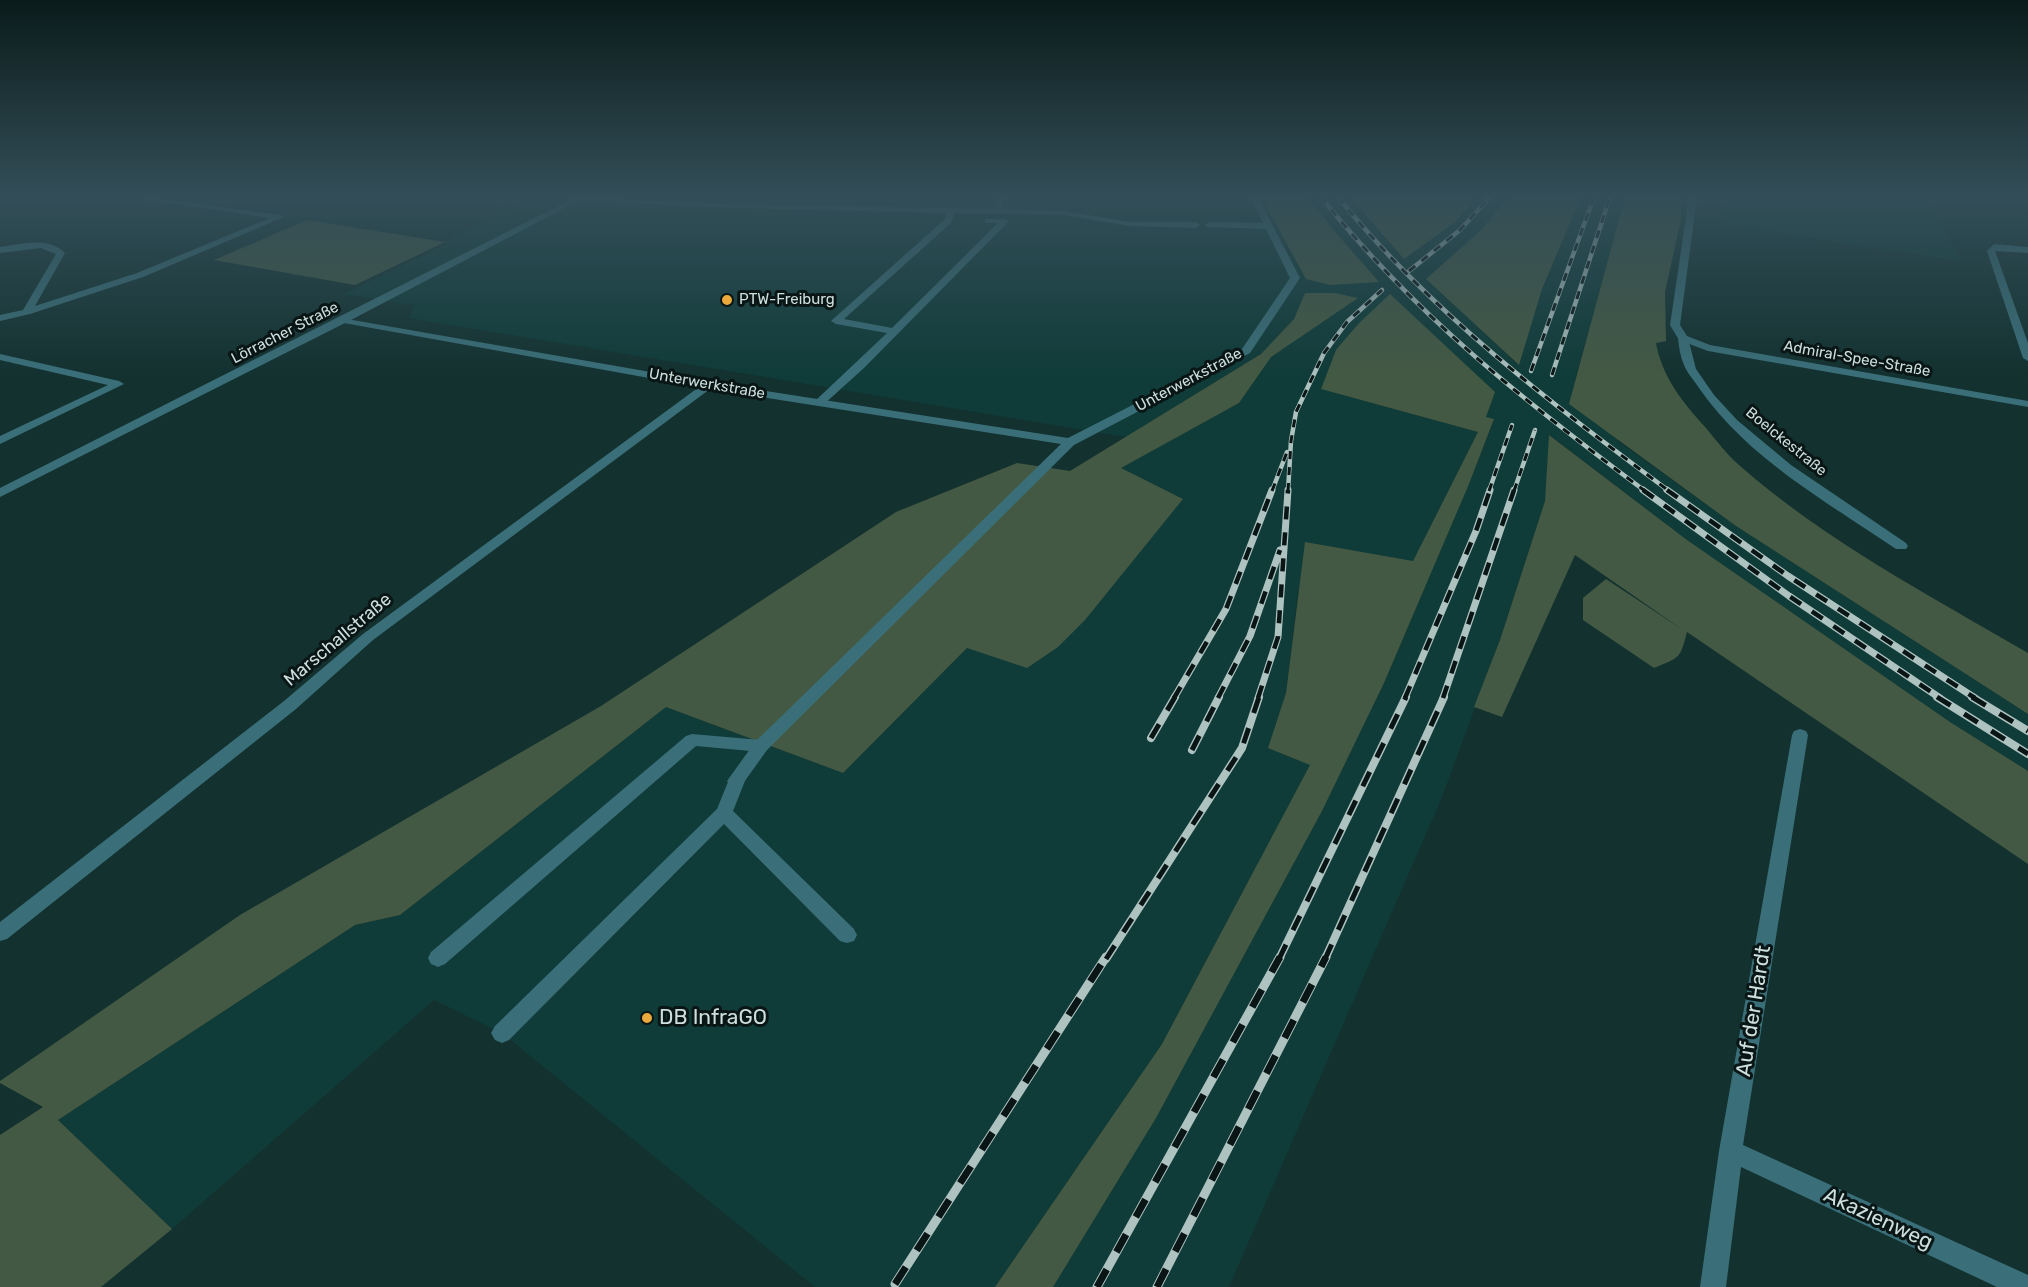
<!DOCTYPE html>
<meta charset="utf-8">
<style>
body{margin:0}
canvas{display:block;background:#12312f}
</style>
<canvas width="2028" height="1287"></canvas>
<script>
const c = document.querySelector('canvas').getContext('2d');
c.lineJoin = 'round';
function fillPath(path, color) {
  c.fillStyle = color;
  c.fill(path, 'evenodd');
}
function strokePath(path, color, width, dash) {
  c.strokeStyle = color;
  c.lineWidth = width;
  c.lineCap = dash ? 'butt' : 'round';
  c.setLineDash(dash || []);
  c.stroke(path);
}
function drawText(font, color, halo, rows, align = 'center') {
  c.font = font + ' Rubik,sans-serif';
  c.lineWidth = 6;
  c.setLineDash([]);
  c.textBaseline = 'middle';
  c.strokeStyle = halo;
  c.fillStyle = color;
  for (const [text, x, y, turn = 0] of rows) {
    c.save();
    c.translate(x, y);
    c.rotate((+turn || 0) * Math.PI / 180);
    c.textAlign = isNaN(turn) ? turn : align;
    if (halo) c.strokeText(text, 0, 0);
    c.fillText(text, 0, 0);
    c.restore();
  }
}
const built = new Path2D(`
 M474,197h787l45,82 72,3 -47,-55 -23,-30h42l54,62 51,-37 22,-25h31l-27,33 -55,49 92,86 24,-76 39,-92h44l-50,183 44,62 117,84 292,188v57l-78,-49 -129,-87 -134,-95 -137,-105 -5,66 -45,139 -58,157 -213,490h-176l103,-169 166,-307 62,-128 85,-199 25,-64 -8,-2 8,-26 -104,-98 -68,95 156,43 -65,129 -115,29 -12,103 -17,54 42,17 -149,280 -167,243h-180l-313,-254 -68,-33 -262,229 -114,-109 297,-195 45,-10 266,-208 177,66 124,-125 216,-149 -63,-31 119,-65 31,-46 87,-59 -52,-5 -11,26 -33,35 -135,83 -716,-119 4,-13 -71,-11 104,-50 -2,-2 77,-39z
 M1725,197h199l38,64 -237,-36z`);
const green = new Path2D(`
 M1261,197h47l23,30 48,55 -49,3 -24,-6z
 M1350,197h127l-22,25 -51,37z
 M1508,197h73l-39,92 -23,76 -93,-86 55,-49z
 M1625,197h56v22l-16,73 1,49 -10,2c6,34 27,60 50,85 10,12 21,27 33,37 86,76 190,130 289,188v61l-292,-188 -167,-122z
 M307,220l138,22 -90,43 -141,-25z
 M1305,293h30l23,5 -87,59 -32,46 -118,65 62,31 -98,121 -27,27 -31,21 -60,-20 -124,125 -177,-66 -266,208 -45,10 -297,195 114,109 -71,58h-101v-152l43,-28 -43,-24v-2l240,-166 361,-209 295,-194 121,-49 53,8 191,-117 33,-35z
 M1390,294l105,98 -9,25 8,2 -25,65 -85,199 -62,128 -166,307 -103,169h-58l167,-243 148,-279 -42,-17 18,-55 19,-151 108,19 65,-129 -157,-43 15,-39 23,-27z
 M1549,435l138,105 263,182 78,49v93l-341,-232c-7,26 -6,25 -33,36l-71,-48v-22l23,-19 77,51 -108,-75 -73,162 -28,-10 26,-67 45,-139z`);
const service = new Path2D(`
 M128,197h21l131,18 4,2 -141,60 -113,37 -30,7v-6l23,-5 33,-56 -15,-6 -41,5v-6c21,-3 49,-11 65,6l-30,53 102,-33 133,-55z
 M576,197l159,7 259,5 3,-12h8l-3,12 62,2 66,11h66l4,3 -4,3 -66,-2 -66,-11 -109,-2 -3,9 -108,97 48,9 106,-105h-13v-4h20l4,2 -145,147 -41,37h-8v-4l72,-68 -51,-9 -5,-3 114,-102 1,-6 -211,-5 -158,-7 -4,-2z
 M1209,222l59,1 4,3 -4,3 -62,-2 -1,-2z
 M1683,335l5,3 8,31 18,26 23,25 54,45 115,78 2,3 -2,3h-10c-69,-47 -149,-91 -197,-161 -5,-8 -12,-15 -15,-23 -4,-9 -5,-18 -6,-27z
 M0,354l119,27 5,3 -124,60v-8l108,-51 -108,-25z
 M692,734l69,6 6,2 2,4 -2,4 -6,2 -65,-6 -251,218 -7,3 -7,-3 -3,-6 3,-6 255,-216z
 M736,775l6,2 3,4 -12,30 121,118 3,6 -3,6 -7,2 -7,-2 -116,-117 -215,216 -7,3 -7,-3 -4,-7 4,-7 222,-217 13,-32z`);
const minor = new Path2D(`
 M1250,197h8l42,81 -50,75 -176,92 -307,305 -25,35 -6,2 -6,-2 -3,-4 28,-39 306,-298 -351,-55 -337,251 -77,69 -289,230 -7,2v-19l284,-221 79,-67 336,-247 -355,-64 -5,-3 2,-2 367,64 360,56 174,-89 48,-71z
 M1689,197h8l-17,128 7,11 23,9 318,56v6l-320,-56 -29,-11 -9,-15z
 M1994,244l34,3v6l-33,-2 33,92v18l-5,-3 -36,-107z
 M1800,729l6,2 2,4 -65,410 285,130v12h-31l-256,-120 -15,120h-26l19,-136 73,-416 2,-4z`);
const tertiary = new Path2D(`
 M576,197h10l-239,125 -347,175v-9z`);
const railFar3 = new Path2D(`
 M1321,197c95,119 203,204 324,294
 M1338,197c93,116 213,206 331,294
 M1409,271l51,-41 30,-33
 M1531,371l63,-174
 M1552,375l58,-178
 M1272,491l15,-39
 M1288,491l3,-50 5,-29 28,-59 23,-31 35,-32
 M1489,491l23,-66
 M1514,491l21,-61`);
const railFar2 = new Path2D(`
 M1643,490l146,106 151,102
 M1667,490l121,86 187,122
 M1174,698l52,-89 46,-119
 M1218,698l32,-62 30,-86
 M1258,698l20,-61 10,-147
 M1405,698l71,-167 14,-41
 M1443,698l71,-208`);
const railFar1 = new Path2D(`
 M1937,697l91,57
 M1972,697l56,34
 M1151,738l24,-41
 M1192,750l27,-53
 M1106,959l136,-211 17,-51
 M1279,959l127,-262
 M1325,959l119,-262`);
const rail = new Path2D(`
 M895,1284l211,-327
 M1097,1287l183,-330
 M1157,1287l169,-330`);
const markers = [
 [727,300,6,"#eca93b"],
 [647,1018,6,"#eca93b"]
];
const farPoinames = [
 ["PTW-Freiburg",739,300]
];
const farStreetnames = [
 ["Lörracher Straße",285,333,-27],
 ["Admiral-Spee-Straße",1857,359,10],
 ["Unterwerkstraße",1189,380,-28],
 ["Unterwerkstraße",707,384,10],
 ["Boelckestraße",1786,442,39]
];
const streetNames = [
 ["Marschallstraße",338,640,-40]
];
const nearStreetnames = [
 ["Auf der Hardt",1754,1011,-81],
 ["Akazienweg",1878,1219,25]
];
const nearPoinames = [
 ["DB InfraGO",659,1018]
];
fillPath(built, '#0f3b38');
fillPath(green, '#445943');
fillPath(service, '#3a6f79');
fillPath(minor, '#3a6f79');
fillPath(tertiary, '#3a6f79');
strokePath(railFar3, '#aec2c0', 4.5);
strokePath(railFar2, '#aec2c0', 7);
strokePath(railFar1, '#aec2c0', 8);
strokePath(rail, '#aec2c0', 9);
strokePath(railFar3, '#091615', 3, [8]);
strokePath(railFar2, '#091615', 4.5, [13]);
strokePath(railFar1, '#091615', 5, [16]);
strokePath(rail, '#091615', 7, [20]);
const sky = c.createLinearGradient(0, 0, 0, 377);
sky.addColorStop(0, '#0a1b1a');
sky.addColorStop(0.52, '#334e58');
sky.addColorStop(1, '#334e5800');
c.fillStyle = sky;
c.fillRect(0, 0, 2028, 377);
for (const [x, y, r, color] of markers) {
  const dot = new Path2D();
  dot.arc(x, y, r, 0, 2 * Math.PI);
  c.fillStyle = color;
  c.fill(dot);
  strokePath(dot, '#091615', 2);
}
drawText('15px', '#cddfdd', '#091615', farPoinames, 'left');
drawText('15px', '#cddfdd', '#091615', farStreetnames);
drawText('18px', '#cddfdd', '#091615', streetNames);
drawText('21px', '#cddfdd', '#091615', nearStreetnames);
drawText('21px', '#cddfdd', '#091615', nearPoinames, 'left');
</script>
